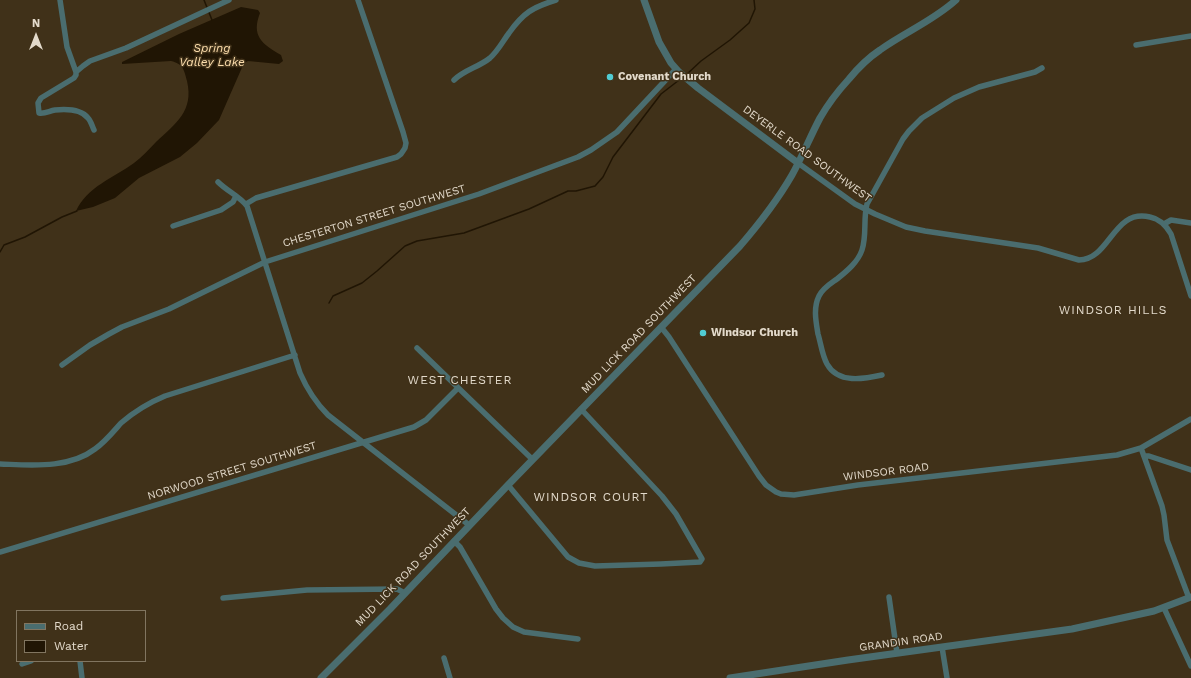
<!DOCTYPE html>
<style>
body{margin:0}
#map{position:relative;width:1191px;height:678px;overflow:hidden;background:#403119;font-family:"Work Sans",sans-serif}
canvas{display:block}
.legend{position:absolute;left:16px;top:610px;width:130px;height:52px;box-sizing:border-box;background:#403119;border:1px solid #817560;margin:0;padding:5px 7px;list-style:none;font-size:12px;color:#e3dacb}
.legend li{display:flex;align-items:center;gap:8px;height:20px}
.legend b{width:20px;border:1px solid #817560}
.north{position:absolute;left:16px;top:16px;width:40px;height:40px;-webkit-text-stroke:3px #403119;paint-order:stroke;rotate:0deg;font-size:11px;font-weight:700;line-height:16px;text-align:center;color:#e3dacb}
.north::after{content:'';display:block;margin:auto;width:14px;height:18px;background:#e3dacb;clip-path:polygon(50% 0,100% 100%,50% 72%,0 100%)}
</style>
<div id="map">
<canvas width="1191" height="678"></canvas>
<ul class="legend">
<li><b style="height:5px;background:#4a6d6f"></b>Road</li>
<li><b style="height:11px;background:#201504"></b>Water</li>
</ul>
<div class="north">N</div>
</div>
<script>
const c = document.querySelector('canvas').getContext('2d');
c.lineJoin = 'round';
function fillPath(path, color) {
  c.fillStyle = color;
  c.fill(path, 'evenodd');
}
function strokePath(path, color, width, dash) {
  c.strokeStyle = color;
  c.lineWidth = width;
  c.lineCap = dash ? 'butt' : 'round';
  c.setLineDash(dash || []);
  c.stroke(path);
}
function drawText(font, color, halo, rows, align = 'center') {
  c.font = font + ' "Work Sans",sans-serif';
  c.lineWidth = 3;
  c.setLineDash([]);
  c.textBaseline = 'middle';
  c.strokeStyle = halo;
  c.fillStyle = color;
  for (const [text, x, y, turn = 0] of rows) {
    c.save();
    c.translate(x, y);
    c.rotate((+turn || 0) * Math.PI / 180);
    c.textAlign = isNaN(turn) ? turn : align;
    if (halo) c.strokeText(text, 0, 0);
    c.fillText(text, 0, 0);
    c.restore();
  }
}
const water = new Path2D(`
 M241,7l17,3 2,3c-9,23 2,31 21,42l2,6 -4,3 -31,-3 -4,2 -25,57 -22,23 -17,14 -41,21 -24,20 -22,9 -17,4c11,-24 37,-33 58,-48 8,-6 15,-14 22,-21 20,-19 38,-31 31,-61 -3,-12 -4,-17 -16,-20l-49,3v-2l57,-28z`);
const stream = new Path2D(`
 M204,0l8,20
 M686,75l15,-14 29,-21 19,-17 6,-14 -1,-9
 M0,252l4,-7 21,-8 37,-20 15,-6
 M329,303l4,-7 29,-13 15,-12 28,-25 12,-5 47,-8 65,-24 39,-18h8l19,-5 8,-9 10,-20 48,-63 22,-17`);
const minor = new Path2D(`
 M60,0l7,47 9,25
 M1136,45l55,-9
 M454,80c10,-10 25,-13 36,-22 8,-7 13,-17 19,-25 14,-20 24,-26 47,-33
 M94,130c-2,-4 -3,-9 -6,-12 -7,-9 -23,-9 -33,-8 -6,1 -10,4 -16,3l-1,-10 3,-5 33,-20 2,-3v-3l7,-6 7,-5 36,-13 103,-48
 M798,163l57,41 20,10 31,13 19,4 113,17 41,12c31,0 34,-52 71,-43 10,2 16,8 21,17l20,62
 M218,182c9,9 21,14 29,24l53,167c7,16 15,29 28,42l141,110
 M246,204l10,-6 141,-41 4,-3 4,-6 1,-5 -3,-11 -45,-132
 M1164,224l7,-4 20,3
 M173,226l48,-16 12,-8 3,-6
 M661,327l8,10 90,139 7,9 10,7 5,2 13,1 64,-10 259,-30 24,-7 50,-29
 M417,348l115,111
 M62,365l28,-20 19,-11 13,-7 47,-18 96,-47 214,-68 99,-37 13,-7 26,-18 59,-63
 M882,375c-18,4 -44,9 -55,-11 -5,-9 -6,-20 -9,-30 -2,-12 -5,-26 1,-38 4,-8 11,-12 18,-17 10,-8 21,-17 25,-29 5,-15 1,-31 5,-46l36,-65 6,-8 13,-13 32,-20 25,-11 56,-15 7,-4
 M1141,448l21,58 2,9 3,25 22,58
 M1145,456h4l42,14
 M0,464c31,1 69,5 95,-15 10,-7 18,-17 26,-26 14,-12 27,-20 44,-27l130,-41
 M508,485l60,72 11,6 16,3 66,-2 39,-2 2,-3 -26,-45 -14,-18 -81,-87
 M454,541l6,6 36,62 7,9 10,9 11,5 54,7
 M0,552l414,-125 12,-7 32,-32
 M889,597l8,56
 M223,598l84,-8 90,-1 8,4
 M1164,608l27,58
 M942,647l5,31
 M444,658l6,20
 M80,661l2,17
 M22,664l9,-3`);
const tertiary = new Path2D(`
 M644,0l15,42 12,21 8,9 19,16 100,75
 M321,678l69,-69 118,-124 232,-239c19,-22 37,-45 52,-71 10,-18 18,-38 28,-57 8,-14 18,-27 29,-39 9,-11 19,-21 31,-29 25,-18 53,-29 76,-50
 M730,678l118,-18 224,-31 82,-18 37,-14`);
const markers = [
 [610,77,4,"#51ccd3"],
 [703,333,4,"#51ccd3"]
];
const poiNames = [
 ["Covenant Church",618,77],
 ["Windsor Church",711,333]
];
const streetNames = [
 ["DEYERLE ROAD SOUTHWEST",807,154,36],
 ["CHESTERTON STREET SOUTHWEST",374,216,-17],
 ["MUD LICK ROAD SOUTHWEST",639,334,-46],
 ["NORWOOD STREET SOUTHWEST",232,471,-17],
 ["WINDSOR ROAD",886,472,-7],
 ["MUD LICK ROAD SOUTHWEST",413,567,-46],
 ["GRANDIN ROAD",901,642,-8]
];
const waterNames = [
 ["Spring",212,48],
 ["Valley Lake",212,62]
];
const neighbourhoodNames = [
 ["WINDSOR HILLS",1113,310],
 ["WEST CHESTER",460,380],
 ["WINDSOR COURT",591,497]
];
fillPath(water, '#201504');
strokePath(stream, '#201504', 1.5);
strokePath(minor, '#4a6d6f', 5.5);
strokePath(tertiary, '#4a6d6f', 7);
for (const [x, y, r, color] of markers) {
  const dot = new Path2D();
  dot.arc(x, y, r, 0, 2 * Math.PI);
  c.fillStyle = color;
  c.fill(dot);
  strokePath(dot, '#403119', 1.5);
}
drawText('bold 11px', '#e3dacb', '#403119', poiNames, 'left');
drawText('11px', '#e3dacb', '#403119', streetNames);
drawText('italic 12px', '#fcddac', '#403119', waterNames);
c.letterSpacing = '1px';
drawText('12px', '#e3dacb', '#403119', neighbourhoodNames);
c.letterSpacing = '0px';
</script>
